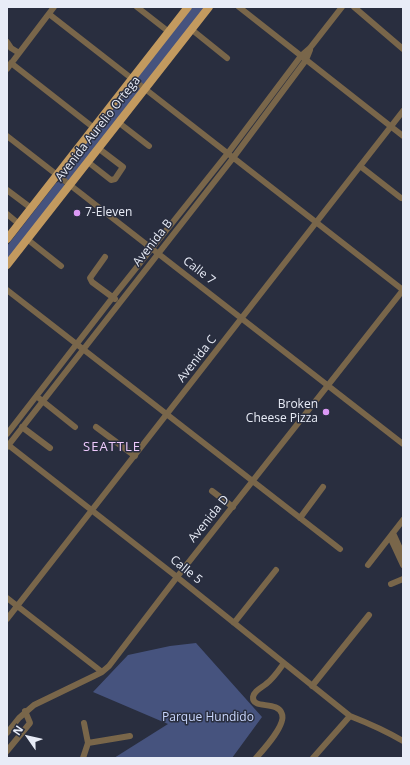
<!DOCTYPE html>
<style>
body{margin:0}
#map{position:relative;width:410px;height:765px;overflow:hidden;background:#292e3f;font-family:"Open Sans",sans-serif}
canvas{display:block}
.frame{position:absolute;inset:0;border:8px solid #e8ecf7;pointer-events:none}
.north{position:absolute;left:8px;top:717px;width:40px;height:40px;-webkit-text-stroke:3px #292e3f;paint-order:stroke;rotate:304deg;font-size:11px;font-weight:700;line-height:16px;text-align:center;color:#e8ecf7}
.north::after{content:'';display:block;margin:auto;width:14px;height:18px;background:#e8ecf7;clip-path:polygon(50% 0,100% 100%,50% 72%,0 100%)}
</style>
<div id="map">
<canvas width="410" height="765"></canvas>
<div class="frame"></div>
<div class="north">N</div>
</div>
<script>
const c = document.querySelector('canvas').getContext('2d');
c.lineJoin = 'round';
function fillPath(path, color) {
  c.fillStyle = color;
  c.fill(path, 'evenodd');
}
function strokePath(path, color, width, dash) {
  c.strokeStyle = color;
  c.lineWidth = width;
  c.lineCap = dash ? 'butt' : 'round';
  c.setLineDash(dash || []);
  c.stroke(path);
}
function drawText(font, color, halo, rows, align = 'center') {
  c.font = font + ' "Open Sans",sans-serif';
  c.lineWidth = 3;
  c.setLineDash([]);
  c.textBaseline = 'middle';
  c.strokeStyle = halo;
  c.fillStyle = color;
  for (const [text, x, y, turn = 0] of rows) {
    c.save();
    c.translate(x, y);
    c.rotate((+turn || 0) * Math.PI / 180);
    c.textAlign = isNaN(turn) ? turn : align;
    if (halo) c.strokeText(text, 0, 0);
    c.fillText(text, 0, 0);
    c.restore();
  }
}
const green = new Path2D(`
 M189,7h19l-138,177 -7,-3 -2,-9z
 M60,181l6,5 -59,78v-18l49,-63z
 M196,643l66,74 -30,41h-118l54,-34 -75,-32 35,-37 42,-9z`);
const minor = new Path2D(`
 M137,7l32,25
 M239,7l164,129
 M354,7l49,42
 M49,14l354,276
 M191,29l36,29
 M7,42l4,6 8,5
 M11,63l83,65
 M7,69l47,-62
 M118,122l31,24
 M7,136l396,308
 M88,162l23,18 4,-1 8,-12 -25,-19
 M360,166l41,32
 M7,190l24,18
 M7,214l12,10
 M27,239l34,27
 M105,257l-15,21 2,4 23,17
 M7,290l333,259
 M40,399l35,28
 M22,427l28,21
 M96,427l39,29
 M7,434l106,-137 115,-144 73,-97 9,-8 32,-41
 M7,444l170,133 173,139c18,7 36,15 53,25
 M7,447l226,-289 73,-98 4,-10
 M212,491l21,16
 M300,518l23,-31
 M393,533l9,20
 M390,537l13,28
 M368,565l35,-45
 M391,584l12,-5
 M7,598l95,74
 M7,619l396,-508
 M234,623l42,-53
 M312,686l57,-71
 M7,733l12,-15 15,-13 60,-29 8,-4 7,-6 68,-89 226,-287
 M88,743l42,-7
 M7,751l23,-28 -5,-12
 M83,758l5,-15 -4,-20
 M256,758c8,-9 30,-33 26,-44 -4,-14 -30,-4 -29,-17 1,-6 8,-9 13,-13 7,-5 13,-14 18,-21
 M313,758l37,-42`);
const major = new Path2D(`
 M7,239l181,-232
 M7,265l202,-258`);
const markers = [
 [77,213,4,"#db99f5"],
 [326,412,4,"#db99f5"]
];
const streetNames = [
 ["Avenida Aurelio Ortega",98,129,-52],
 ["Avenida B",153,243,-52],
 ["Calle 7",199,271,38],
 ["Avenida C",197,359,-52],
 ["Avenida D",209,519,-51],
 ["Calle 5",186,570,39]
];
const poiNames = [
 ["7-Eleven",85,213],
 ["Broken",318,405,"right"],
 ["Cheese Pizza",318,419,"right"]
];
const parkNames = [
 ["Parque Hundido",208,718]
];
const neighbourhoodNames = [
 ["SEATTLE",112,447]
];
fillPath(green, '#46537e');
strokePath(minor, '#79664a', 6);
strokePath(major, '#c39a5f', 8);
for (const [x, y, r, color] of markers) {
  const dot = new Path2D();
  dot.arc(x, y, r, 0, 2 * Math.PI);
  c.fillStyle = color;
  c.fill(dot);
  strokePath(dot, '#292e3f', 1.5);
}
drawText('12px', '#e8ecf7', '#292e3f', streetNames);
drawText('12px', '#e8ecf7', '#292e3f', poiNames, 'left');
drawText('12px', '#cad7fd', '#292e3f', parkNames);
c.letterSpacing = '1px';
drawText('13px', '#eecafd', '#292e3f', neighbourhoodNames);
c.letterSpacing = '0px';
</script>
